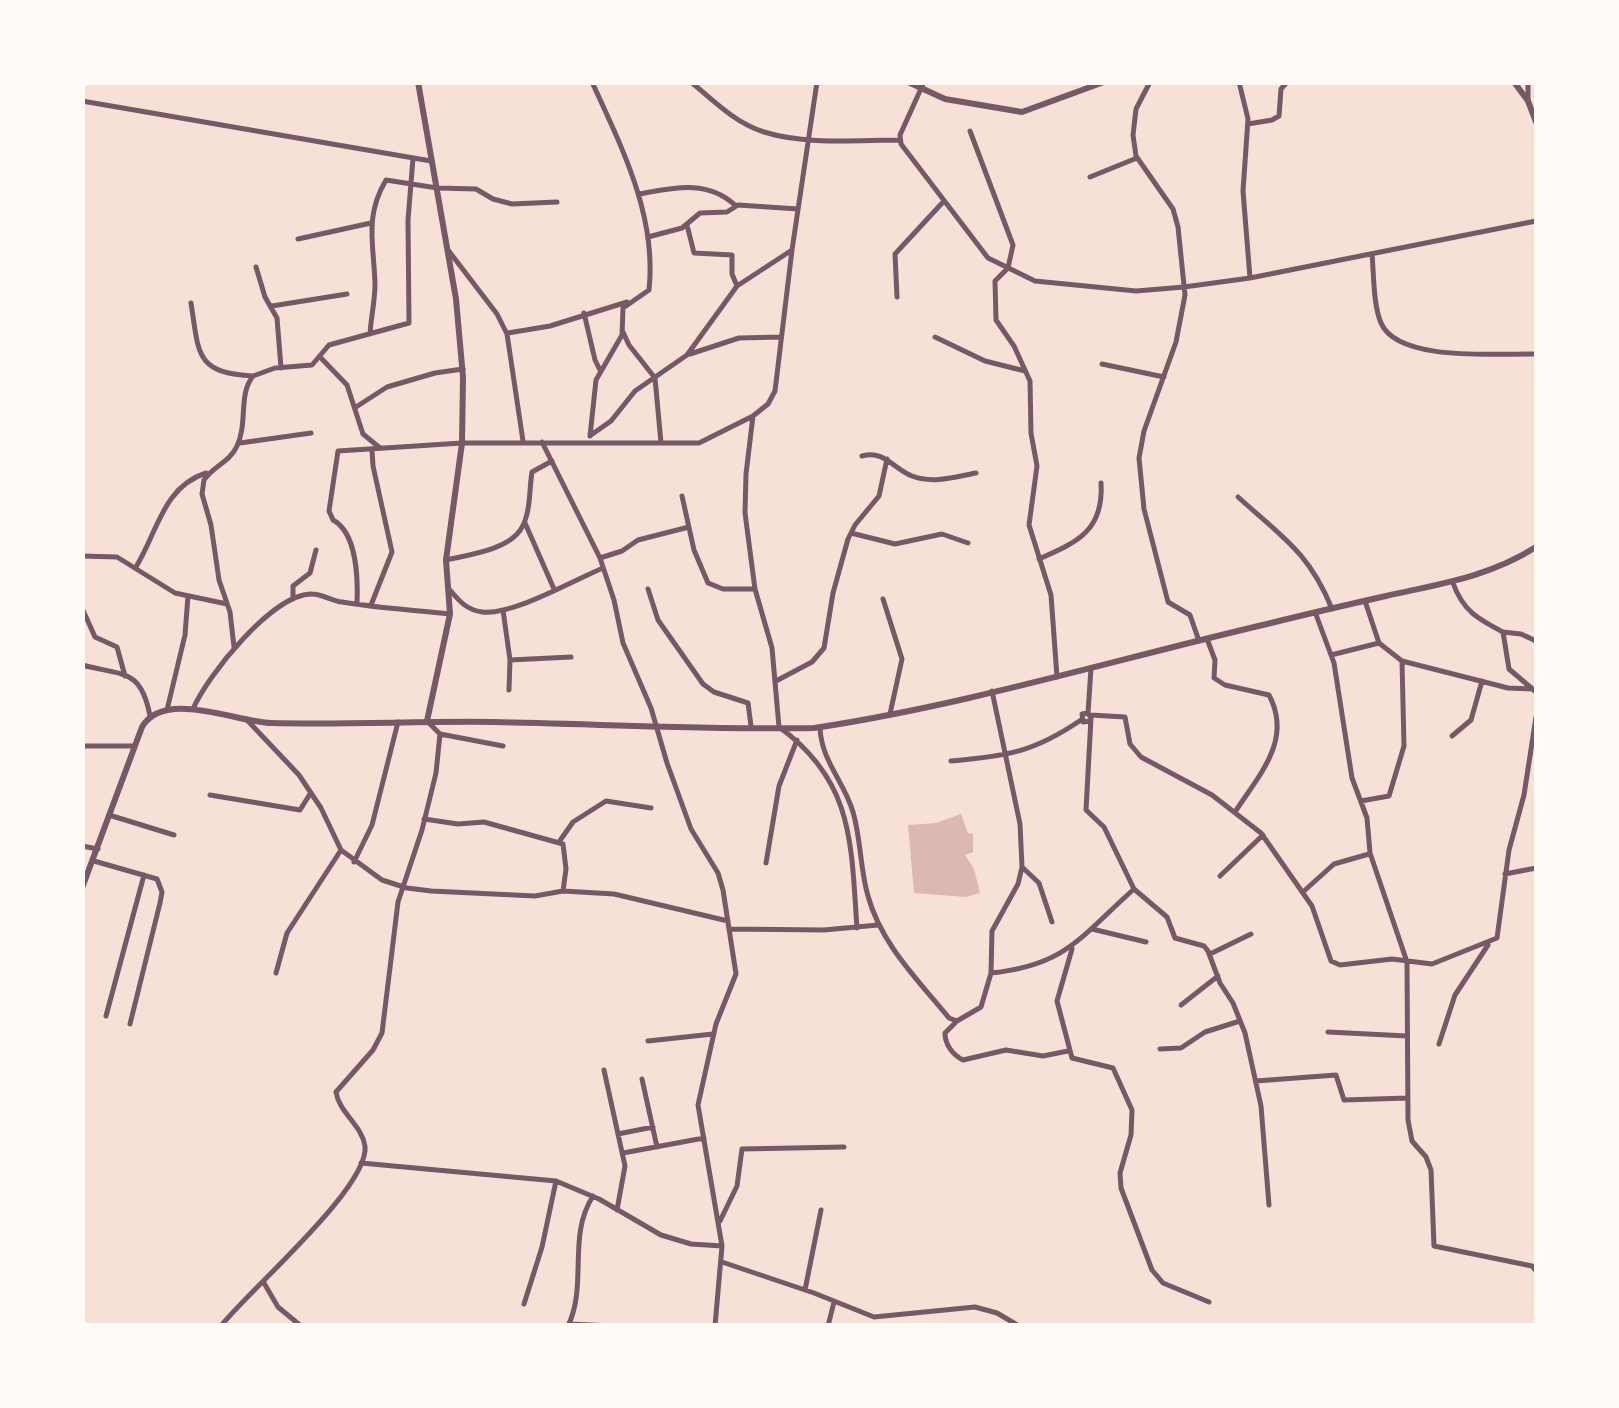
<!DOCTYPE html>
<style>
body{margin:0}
#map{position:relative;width:1619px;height:1408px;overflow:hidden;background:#f7e1d7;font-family:"Fira Sans",sans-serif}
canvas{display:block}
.frame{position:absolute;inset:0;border:85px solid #fffaf5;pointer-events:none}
</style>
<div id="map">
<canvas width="1619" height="1408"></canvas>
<div class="frame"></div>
</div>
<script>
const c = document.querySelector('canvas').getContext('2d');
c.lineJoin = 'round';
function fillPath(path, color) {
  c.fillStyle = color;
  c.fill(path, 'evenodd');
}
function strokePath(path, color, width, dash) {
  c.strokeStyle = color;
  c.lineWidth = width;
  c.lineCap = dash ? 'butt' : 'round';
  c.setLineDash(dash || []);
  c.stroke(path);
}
const water = new Path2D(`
 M961,814l7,19 5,1v18l-8,3 9,14 6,24 -14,4 -52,-4 -6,-68 28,-2z`);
const minor = new Path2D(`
 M691,82c23,19 44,41 73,50 42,13 92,8 136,8
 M924,82l-24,53 1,9 87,114 47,23 101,10 48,-4 66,-9 286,-57
 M1150,82l-14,27 -3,26 3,21 37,53 5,18 7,68 -9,47 -32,89 -5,27 5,51 24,93 22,13 9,26
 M1239,82l9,37 -5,72 7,87
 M1528,82v17
 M82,101l349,60
 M1248,124l24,-4 7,-4 2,-27 6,-7
 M970,131l43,114 -5,23 -13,13 1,39 18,26 16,35 1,52 6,33 -8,59 22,70 6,82
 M1090,177l47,-19
 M639,194c34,-6 68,-15 96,11
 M687,225l7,28 38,2v19l5,12
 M648,237l34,-9 18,-15 27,-1 11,-7 60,4
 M298,239l73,-16
 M448,250l49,64 10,20 16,107
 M1372,254c2,21 1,50 9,69 17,40 120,30 155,31
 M256,267l9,30 12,21 4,50
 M897,297l-2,-43 49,-53
 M191,303c8,51 4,70 62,73
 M272,306l75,-12
 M584,313l11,47 5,10
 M623,332l6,13 26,33 6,65
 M508,333l42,-7 77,-24
 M370,334c1,-17 5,-33 5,-50 -1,-39 -11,-67 11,-104l51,8 39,1 17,10 19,5 45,-2
 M935,337l50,24 40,10
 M690,354l49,-16 42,-1
 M321,358l26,27 16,49 17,14
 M1102,364l62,13
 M356,407l31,-20 48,-14 28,-4
 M753,416l-7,58 -1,39 10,76 17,59 7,79c75,54 72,117 78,201
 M591,435l20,-14 24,-30 52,-36 50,-69 55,-36
 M590,436l6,-56 26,-45 1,-27 26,-18c8,-74 -27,-142 -57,-208
 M542,442l58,116 14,42 9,43 28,65 16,55 24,66 27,44 5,17 13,84 -20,50 -18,81 24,141 -7,80
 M240,443l71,-10
 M862,456c23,-6 30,12 50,20 21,8 43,1 64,-3
 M682,496l12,54 14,33 15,6h32
 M1238,497c43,39 71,55 94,112
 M525,523l29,66
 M851,533l44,11 47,-10 26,9
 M82,556l35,1 58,36 52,11
 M600,558l22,-7 16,-11 51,-13
 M1039,559c39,-17 65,-29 62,-76
 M446,560c22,-5 62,-10 75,-31 10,-16 8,-39 11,-57l20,-11
 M136,567c22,-36 27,-80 70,-94
 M1453,583c10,28 25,36 50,49l6,37 27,23
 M648,589l10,31 45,64 11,8 34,11 3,23
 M450,590c9,11 17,20 32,22 30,4 92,-32 121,-44
 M293,599v-13l17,-13 6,-23
 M883,599l19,60 -12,55
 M1365,601l14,42 23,18 106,27 24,1
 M357,604c1,-25 0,-71 -24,-84l-4,-9 9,-60 124,-8h237l54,-27 15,-12 7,-13 17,-141 25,-168
 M371,605l21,-53 -19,-86 -1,-16
 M82,608l13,29 22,10 8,29
 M503,610l7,50 -1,30
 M1315,612l19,51 18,115 15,40 3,35 37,109 1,158 4,21 14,16 5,13 3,76 98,20 4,5
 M1503,632l18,2 15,7
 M1207,639l8,21 -1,18 11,7 44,10c24,45 -10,80 -34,117
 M234,647l-4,-35 -11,-32 -8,-55 -9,-31 2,-14c9,-14 26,-18 33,-34 11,-23 1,-51 16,-70l22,-8 37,-3 17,-20 80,-22 -1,-103 5,-62
 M1331,655l48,-12
 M510,660l61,-3
 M82,665c41,11 59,3 68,51
 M776,681l36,-19 12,-14 9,-55 15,-54 7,-14 24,-29 8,-37
 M193,709c14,-33 80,-116 119,-115 10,0 20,7 30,8 35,6 72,8 108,12
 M167,710l18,-75 3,-39
 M1088,713l3,-45
 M1090,715l35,2 5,27 11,13 71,38 49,38 51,73 19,55 9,4 52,-6 40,5 65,-26 12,-88 15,-55 12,-78
 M247,720l52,55 22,33 20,42 41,30 25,8 24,3 104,5 28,-5 51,3 114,27
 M1090,721l-7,1 -1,-8 6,-1 3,5 -5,92 18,17 30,62 33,28 8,21 29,8 4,5 12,32 13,20 12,30 16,73 8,99
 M429,723l11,11 63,12
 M820,727c1,34 24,54 33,85 8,27 7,57 15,84 13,48 50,84 81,122l8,3 24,-14 10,-34 1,-42 26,-47 4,-17 -2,-43 -28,-133
 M1452,736l19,-16 11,-39
 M82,746h52
 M951,761c57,-5 83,-9 130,-41
 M210,795l90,15 10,-16
 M1361,801l28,-5 15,-50 -2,-85
 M109,815l65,20
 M424,819l34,5 26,-2 79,22 3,25 -3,22
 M559,842l14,-20 33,-21 45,7
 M82,846l16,3
 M94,861l63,18 5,13 -2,11 -30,121
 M354,862l18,-37 26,-103
 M766,863l13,-77 18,-46
 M1022,867l17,16 13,39
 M1505,874l31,-6
 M1220,876l43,-41
 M1304,891l30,-27 35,-10
 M730,929l94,1 54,-5
 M1092,929l54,13
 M1072,949l-15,52 15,57 41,10 19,42 -1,25 -11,38 1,15 31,82 11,13 46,19
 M1210,954l41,-20
 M276,973l11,-40 54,-83
 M991,973c76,-8 90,-37 143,-84
 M1181,1005l37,-29
 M106,1016l38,-141
 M955,1023l-10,10c0,12 8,22 18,27l43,-10 37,6 25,-5
 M1328,1032l79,4
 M648,1041l65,-7
 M1439,1044l16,-49 33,-50
 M1160,1049l21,-1 24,-16 35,-11
 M604,1070l21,96 -8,44
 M642,1079l15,68
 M1256,1081l80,-6 8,25 64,-2
 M618,1134l35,-7
 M623,1153l81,-15
 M361,1163l195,18 43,18 62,36 30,9 31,2
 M720,1221l17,-35 5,-37 102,-2
 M722,1262l92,31 60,24 101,-10 22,6 22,13
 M264,1283l14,24 23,19
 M805,1290l16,-80
 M524,1304l18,-57 14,-66
 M569,1324l45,2
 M221,1326c27,-35 149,-139 144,-180 -3,-21 -26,-33 -29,-54l37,-42 9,-17 16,-131 24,-72 14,-57 4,-39
 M568,1326c20,-42 -1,-90 25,-130
 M828,1326l6,-24`);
const tertiary = new Path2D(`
 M418,82l38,217 7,78 -1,66 -16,117 4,54 -23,107
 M908,82l37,17 77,13 82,-30
 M1514,82l14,19 8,21
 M82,888l60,-161c22,-38 94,-5 129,-4 74,2 148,-2 222,-1 107,2 214,8 321,6 153,-23 303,-69 453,-104 40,-10 79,-19 119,-28 53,-12 103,-19 150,-49`);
fillPath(water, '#dcb8b0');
strokePath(minor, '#755966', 5);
strokePath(tertiary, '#755966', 6);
</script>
